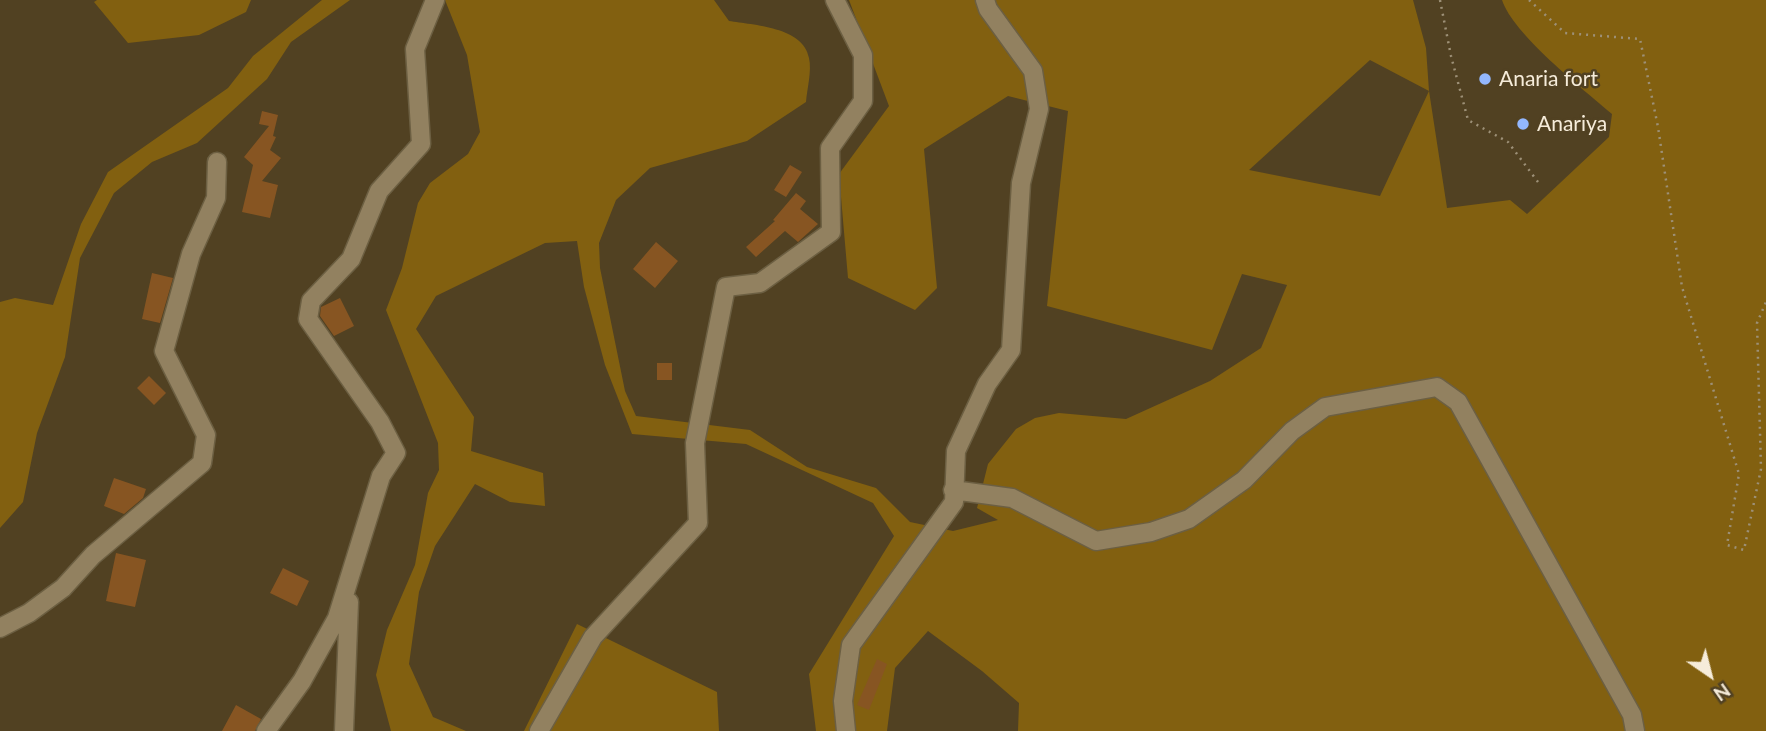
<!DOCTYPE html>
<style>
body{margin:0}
#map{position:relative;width:1766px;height:731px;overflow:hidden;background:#514122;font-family:Lato,sans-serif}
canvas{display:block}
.north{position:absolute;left:1675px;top:640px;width:70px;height:70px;-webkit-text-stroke:5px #514122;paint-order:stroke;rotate:145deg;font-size:19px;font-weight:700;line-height:28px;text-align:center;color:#f6ecda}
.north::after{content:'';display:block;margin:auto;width:24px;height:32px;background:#f6ecda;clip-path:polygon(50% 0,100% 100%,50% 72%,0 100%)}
</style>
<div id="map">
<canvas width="1766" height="731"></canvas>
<div class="north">N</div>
</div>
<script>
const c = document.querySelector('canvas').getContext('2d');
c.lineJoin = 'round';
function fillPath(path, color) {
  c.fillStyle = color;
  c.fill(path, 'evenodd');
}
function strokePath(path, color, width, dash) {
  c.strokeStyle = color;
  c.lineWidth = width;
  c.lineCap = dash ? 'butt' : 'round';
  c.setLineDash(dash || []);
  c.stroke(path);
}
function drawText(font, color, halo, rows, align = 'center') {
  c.font = font + ' Lato,sans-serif';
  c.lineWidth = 5;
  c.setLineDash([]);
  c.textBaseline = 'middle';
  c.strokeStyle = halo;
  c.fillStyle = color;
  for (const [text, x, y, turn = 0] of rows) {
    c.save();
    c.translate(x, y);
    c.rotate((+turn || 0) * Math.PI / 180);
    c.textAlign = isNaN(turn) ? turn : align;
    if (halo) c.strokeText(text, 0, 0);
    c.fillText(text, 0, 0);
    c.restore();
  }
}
const green = new Path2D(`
 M97,0h154l-5,12 -47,23 -71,8 -34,-41z
 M322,0h28l-59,42 -24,37 -70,64 -45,19 -38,31 -34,65 -15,99 -28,76 -14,69 -23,26v-226l15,-4 38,7 28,-81 27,-52 120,-84 25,-32z
 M445,0h269l15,21c24,4 75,6 80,37 3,13 -2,31 -3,44l-59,39 -97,27 -34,32 -17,43 1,25 25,123 11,25 114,14 57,37 69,21 34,34 43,9 45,-11 -21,-12 11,-44 28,-35 19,-11 24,-5 67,6 84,-38 51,-33 26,-63 -45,-11 -30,76 -165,-44 21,-195 -60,-15 -84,53 13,139 -22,22 -67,-32 -9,-104 50,-68 -40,-106h564l13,48 3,43 18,117 63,-8 17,14 82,-77 3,-23c-29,-25 -99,-80 -110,-114h264v731h-748l1,-28 -37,-32 -54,-40 -33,37 -8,63h-71l-7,-57 85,-138 -21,-33 -127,-59 -114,-10 -27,-69 -21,-78 -7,-46 -32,2 -109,53 -20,33 58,88 -3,34 72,22 2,33 -35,-4 -35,-18 -40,62 -16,46 -10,72 24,53 33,14h-75l-15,-56 11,-45 28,-65 13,-72 11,-23 -1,-27 -52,-133 16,-42 16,-65 12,-20 38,-29 12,-22 -13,-77zM1370,60l59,31 -49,105 -131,-26z
 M577,624l140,68 2,39h-195z`);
const building = new Path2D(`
 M262,111l16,4 -5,21 3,1 -6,13 11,8 -19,23 16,4 -8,33 -28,-6 11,-47 -9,-8 25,-31 -10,-2z
 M790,165l12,7 -16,25 -12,-7z
 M796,193l10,8 -6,8 18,15 -20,18 -13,-11 -29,26 -10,-10 29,-26 -2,-1z
 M656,242l22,19 -23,27 -22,-19z
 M152,273l21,5 -13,45 -18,-4z
 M340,298l14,28 -20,10 -14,-20 1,-9z
 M657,363h15v17h-15z
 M149,376l17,17 -12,12 -17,-17z
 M114,478l32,11 -3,9 -19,16 -20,-8z
 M116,553l30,7 -11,47 -29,-6z
 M283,568l26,13 -12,25 -27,-13z
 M877,659l10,5 -18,46 -12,-5z
 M236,705l25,14 -6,12h-33z`);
const path = new Path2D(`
 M1440,0l11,56 17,64 40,22 30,40
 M1529,0l36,33 75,6 18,88 24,160 57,187 -12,71 17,5 17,-81 -4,-146 9,-21`);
const minor = new Path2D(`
 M953,490l59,8 84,43 55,-9 38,-13 55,-39 48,-49 33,-24 112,-20 21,15 174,313 3,16
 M0,628l29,-15 34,-25 30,-33 109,-92 4,-28 -42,-84 27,-97 25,-56 1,-36
 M266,731l36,-50 35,-63 44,-142 15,-23 -16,-31 -72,-103 3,-18 40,-42 28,-68 42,-47 -6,-95 20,-49
 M344,731l5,-129
 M539,731l54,-94 105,-114 -3,-80 31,-156 34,-4 71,-51 -1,-84 33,-47v-46l-28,-55
 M846,731l-3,-30 8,-56 103,-143 2,-51 31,-67 24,-34 10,-167 18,-74 -6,-38 -45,-62 -3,-9`);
const markers = [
 [1485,79,7,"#93b7fd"],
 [1523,124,7,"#93b7fd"]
];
const poiNames = [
 ["Anaria fort",1499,79],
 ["Anariya",1537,124]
];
fillPath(green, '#826010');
fillPath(building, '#875522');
strokePath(minor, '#6c5f42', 21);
strokePath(path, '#9d9077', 2.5, [2, 5]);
strokePath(minor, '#928160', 18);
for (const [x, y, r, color] of markers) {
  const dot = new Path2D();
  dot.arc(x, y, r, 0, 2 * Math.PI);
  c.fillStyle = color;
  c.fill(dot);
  strokePath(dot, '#514122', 2.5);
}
drawText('21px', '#f6ecda', '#514122', poiNames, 'left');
</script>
